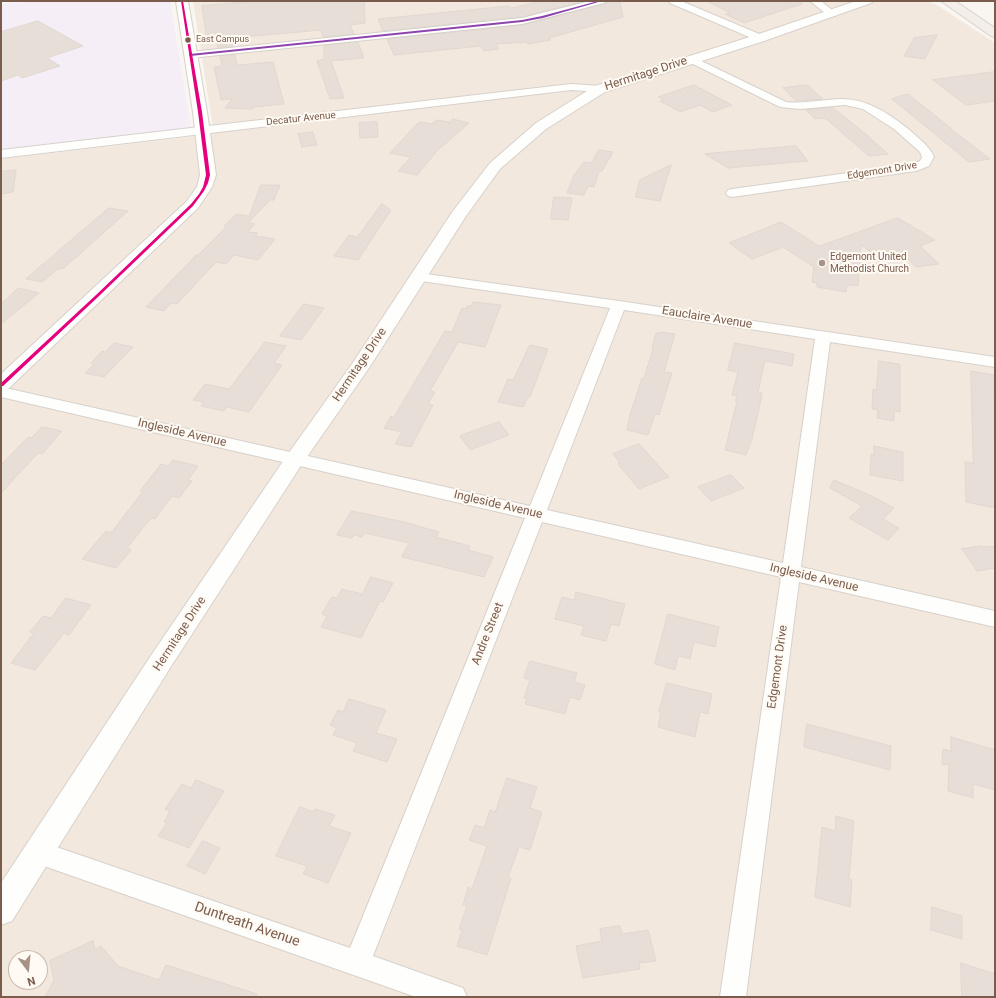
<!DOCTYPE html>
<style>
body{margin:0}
#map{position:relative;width:996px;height:998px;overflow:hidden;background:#f9f5f0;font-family:Roboto,sans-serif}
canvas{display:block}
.frame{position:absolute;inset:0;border:2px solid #7a5c4d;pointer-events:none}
.north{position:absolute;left:8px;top:950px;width:40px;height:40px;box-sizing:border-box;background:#fffaf3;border:1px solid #cabbb1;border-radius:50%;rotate:164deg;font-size:11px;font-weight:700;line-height:16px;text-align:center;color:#7a5c4d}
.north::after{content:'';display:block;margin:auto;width:14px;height:18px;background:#a69286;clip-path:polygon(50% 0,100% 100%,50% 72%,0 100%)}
</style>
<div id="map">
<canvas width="996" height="998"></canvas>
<div class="frame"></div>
<div class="north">N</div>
</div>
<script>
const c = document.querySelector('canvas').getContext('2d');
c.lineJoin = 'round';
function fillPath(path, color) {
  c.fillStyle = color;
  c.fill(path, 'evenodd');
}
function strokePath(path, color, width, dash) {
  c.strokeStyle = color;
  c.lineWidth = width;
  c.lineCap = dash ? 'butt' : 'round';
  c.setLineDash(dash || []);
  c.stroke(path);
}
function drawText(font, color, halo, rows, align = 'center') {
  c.font = font + ' Roboto,sans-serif';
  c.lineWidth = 4;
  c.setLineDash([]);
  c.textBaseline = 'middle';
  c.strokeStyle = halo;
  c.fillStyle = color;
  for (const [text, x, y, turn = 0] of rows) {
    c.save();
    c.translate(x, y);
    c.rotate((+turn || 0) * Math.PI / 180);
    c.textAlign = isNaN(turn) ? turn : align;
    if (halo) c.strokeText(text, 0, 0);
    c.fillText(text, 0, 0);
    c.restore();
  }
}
const residential = new Path2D(`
 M193,1h733l11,4 58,38v954h-994v-838l213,-25zM16,958h24v24h-24z`);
const education = new Path2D(`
 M38,1h132l21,127 -190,21v-145z`);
const building = new Path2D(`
 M255,1h109l1,22 -15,2 4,9 -31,3 -2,-7 -90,8 2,8 -15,2 -2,-8 -9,1 -5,-35z
 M543,1h41l-62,16 -139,14 -5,-12 131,-13 2,2z
 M608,1h12l3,16 -74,21 2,2 -23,4 -2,-2 -30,2 3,5 -15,2 -3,-5 -87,9 -7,-16 135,-14 82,-21z
 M707,1h94l1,3 -58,19 -19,-9 5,-1z
 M38,21l45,25 -36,12 13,8 -38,12 -4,-3 -17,6v-49z
 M937,35l-12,24 -21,-3 10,-18z
 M358,42l6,16 -33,3 13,37 -14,1 -13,-38 7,-2v-13z
 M235,55l2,10 36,-3 11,42 -30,3 -2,2 -27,-1 7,-9 -11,1 -7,-33 8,-1 -2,-10z
 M995,72v29l-29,4 -33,-25z
 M694,85l38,20 -19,7 -13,-7 -20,7 -20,-11 4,-1 -5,-3z
 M807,85l16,14 -27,2 -13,-13z
 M908,94l44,35h-1l39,30 -21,3 -77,-63z
 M833,108l34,27 21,19 -19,2 -44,-38 -10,1 -9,-9z
 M453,119l16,4 -32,28 -20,24 -19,-4 13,-14 -21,-4 27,-29 3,-2 11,2 6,-4 12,2z
 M377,122l1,15 -18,1 -1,-15z
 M313,132l4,13 -15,2 -4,-13z
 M796,146l12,15 -80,7 -23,-14z
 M599,150l14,2 -11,19h-3l-5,16 -6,-1 -4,9 -17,-2 7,-18 10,-13 7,1z
 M671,165l-11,36 -25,-4 5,-17z
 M16,170l-3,22 -12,2v-22z
 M261,185h19l-6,15h-4l-21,22 6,2 -7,8 10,1 -3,3 20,3 -17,21 -24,-5 -8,9 -10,-2 -39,42 -6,-1 -7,8 -18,-4 50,-52h2l28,-28 -2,-1 12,-12 13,2z
 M554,197l18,1 -4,22 -17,-1z
 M382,204l9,6 -33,50 -24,-4 15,-21 8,2z
 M109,208l19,3 -64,57 -6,1 -16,13 -16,-3z
 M898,218l37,22 -15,6 19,18 -23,3 -15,-14 -18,7 -22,-15 -3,41 -11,-1 -1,7 -29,-5v-4l-5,-1 2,-15 -31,-20 -31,12 -23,-16 52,-21 38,24z
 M19,288l20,5 -38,31v-20z
 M473,302l28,3 -16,42 -27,-5 -28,49 5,1 -7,12 5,1 -22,42 -16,-3 7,-12 -18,-4 7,-12 3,1 51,-86 7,1 10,-24 4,1 1,-3h4z
 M304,304l20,4 -23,32 -21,-4z
 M660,332l15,2 -11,38 8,1 -13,42 -4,-1 -7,21 -21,-5 3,-15 12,-37h2l9,-29 -1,-1 4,-15h3z
 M265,342l21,4 -12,17 8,2 -33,47 -22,-5 -3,4 -23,-5 3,-4 -11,-2 12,-16 24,5z
 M114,343l19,4 -29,30 -19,-4 9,-9 -3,-1 11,-12 3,1z
 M735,343l59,11 -2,12 -27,-5 -7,31 4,1 -1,7 -9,39 -6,16 -21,-5 12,-49h-2l2,-5 -5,-1 6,-23 -10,-2z
 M530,345l18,4 -18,48h-2l-5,10 -25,-5 10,-23 5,1z
 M879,361l20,3 1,2v46l-6,-1v10l-17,-3 1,-8 -6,-1 1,-20 3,1z
 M971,371l23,4 1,133 -29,-6 -1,-40 8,1z
 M499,422l10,13 -39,15 -10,-14z
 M42,427l20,4 -20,23 -4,-1 -37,40v-28l23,-24 4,-4 3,1z
 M639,444l30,33 -30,12 -21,-25 2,-1 -7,-9z
 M874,446l29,6v29l-33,-6 1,-21 3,1z
 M173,460l25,6 -10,14 4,1 -13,17 -7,-2 -17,23 -4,-1 -24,30 4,2 -15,18 -34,-9 24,-28 5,2 32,-42h-3l21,-27 7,2z
 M731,475l13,13 -33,13 -13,-14z
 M834,480l38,16 22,12 -11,11 16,9 -11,12 -39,-22 13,-12 -32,-18z
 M352,511l52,11 35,10 -3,5 34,9 -2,4 25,7 -9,20 -82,-20 7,-14 -44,-10 -3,4 -8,-2 -2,3 -15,-3z
 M982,546l1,1 12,-1v22l-18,3 -15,-22z
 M371,577l22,6 -10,19 -3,-1 -19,37 -40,-11 6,-11 -5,-2 10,-17 5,1 5,-9 20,5z
 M576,592l49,12 -6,22 -8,-2 -5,17 -25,-6 3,-9 -29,-7 7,-22 12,3z
 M66,598l25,7 -22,30 -5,-2 -29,37 -24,-7 23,-30 -4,-1 13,-16 8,2z
 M668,614l51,13 -4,20 -21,-5 -4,17 -12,-3 -3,14 -20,-6z
 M530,661l47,12 -3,9 11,3 -5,15 -10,-3 -5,17 -40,-10 2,-5 -3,-1 6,-18 -6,-2z
 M667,683l45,11 -4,20 -8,-2 -5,25 -37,-10 3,-15h-2z
 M349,699l37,11 -10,23 21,6 -10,23 -34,-11 4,-8 -24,-8 4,-7 -7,-3 8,-15 5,2z
 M807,724l84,22 -1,24 -86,-23z
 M951,737l44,13v40l-22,-6v14l-25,-7 1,-26 -7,-1 1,-15 8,2z
 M507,778l30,9 -7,21 12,4 -12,38 -11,-3 -11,30 3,1 -24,77 -30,-9 5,-16 -3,-1 8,-23 -4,-1 5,-18 4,2 15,-43 -18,-6 6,-15 9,3 6,-18 5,2z
 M196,780l28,11 -35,57 -31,-12 9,-13 -3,-1 6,-11 -5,-2 17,-25 9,4z
 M300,807l14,5 1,-3 20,6 -6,11 22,7 -23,50 -25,-9 4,-8 -31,-10z
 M836,816l18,5 -5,58 3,1 -2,27 -35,-10 7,-70 13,4z
 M203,841l17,7 -15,26 -18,-8z
 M932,907l30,9v23l-31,-9z
 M620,926l2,8 26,-4 8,31 -17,2 1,6 -57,9 -7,-32 26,-5 -2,-12z
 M93,941l2,8 6,-3 17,20 41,14 7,-15 91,29v3h-212l9,-17 -4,-19z
 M961,963l34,11v23h-33z`);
const minor = new Path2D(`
 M590,1h16l-2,2 -82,21 -332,34 -5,-3 5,-3 332,-34z
 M668,1h13l83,35 1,2 -5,3 -4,-1 -86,-37z
 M810,1h11l16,13 -2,2h-6z
 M691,56l95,46c18,2 35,-2 52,-3 27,-1 49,13 69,29 10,9 22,17 27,29l-5,9 -13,5 -184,26 -4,-1 -2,-3 2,-3 4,-1 181,-25 7,-3 2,-4 -2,-5 -26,-23 -31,-20 -18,-4 -45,4 -20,-2 -93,-46 -1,-2 1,-2z
 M571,84l29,2 5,3 -5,3 -29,-2 -570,68v-8z
 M419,273l200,28 376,56v10l-165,-25 -29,225 194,44v16l-196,-45 -53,415h-26l61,-420 -239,-55 -169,434 90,32 4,9h-51l-386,-136 -3,-8 3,-8 9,-4 311,107 175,-430 -524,-121v-10l529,119 80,-198 -196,-28 -2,-3 2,-3zM624,310l191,29 -32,224 -236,-53z`);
const tertiary = new Path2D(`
 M176,1h12l19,111 9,63 -4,12 -14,21 -190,181 -7,2v-17l185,-172 11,-15 3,-12 -7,-63z
 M856,1h17l-2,2 -107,38 -159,51 -59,37 -46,40 -34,47 -97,152 -67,96 -132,204 -158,253 -11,4v-42l151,-229 136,-200 64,-90 101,-153 37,-48 46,-40 59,-37 161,-51z`);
const primary = new Path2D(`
 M941,1h14l40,27v9l-4,-1z`);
const bus1 = new Path2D(`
 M598,1h4l-59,17 -21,4 -332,34 -1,-1 1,-1 332,-34 20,-4z`);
const bus2 = new Path2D(`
 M181,1h2l19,111 8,63 -2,8 -4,8 -11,15 -95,91 -95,89h-2v-3l95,-88 95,-91 8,-10 4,-7 3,-12 -8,-63z`);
const markers = [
 [188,40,3.5,"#7a5c4d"],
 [822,263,4,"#a69286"]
];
const farBusnames = [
 ["East Campus",196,40]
];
const farStreetnames = [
 ["Decatur Avenue",301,119,-6],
 ["Edgemont Drive",882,171,-9]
];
const farPoinames = [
 ["Edgemont United",830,257],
 ["Methodist Church",830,269]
];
const streetNames = [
 ["Hermitage Drive",646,74,-18],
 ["Eauclaire Avenue",707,318,9],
 ["Hermitage Drive",360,365,-56],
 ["Ingleside Avenue",182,433,13],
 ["Ingleside Avenue",498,505,13],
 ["Ingleside Avenue",814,578,13],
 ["Hermitage Drive",180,634,-57],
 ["Andre Street",488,634,-68],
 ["Edgemont Drive",778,667,-82]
];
const nearStreetnames = [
 ["Duntreath Avenue",247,925,19]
];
fillPath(residential, '#f2e8de');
fillPath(education, '#f6eef6');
fillPath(building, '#e6ded7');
strokePath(building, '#e2d8d2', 1);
strokePath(minor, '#d7d1cb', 2);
strokePath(tertiary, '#d7d1cb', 2);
strokePath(primary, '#dad1cc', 2);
fillPath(minor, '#fefefd');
fillPath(tertiary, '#fefefd');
fillPath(primary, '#f3eee8');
fillPath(bus1, '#8e44ad');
fillPath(bus2, '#e5007d');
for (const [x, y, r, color] of markers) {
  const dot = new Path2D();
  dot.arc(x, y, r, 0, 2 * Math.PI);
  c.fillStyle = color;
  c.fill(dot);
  strokePath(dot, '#fffaf3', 1.5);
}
drawText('9px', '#7a5c4d', '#fffaf3', farBusnames, 'left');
drawText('10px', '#7a5c4d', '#fffaf3', farStreetnames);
drawText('10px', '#7a5c4d', '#fffaf3', farPoinames, 'left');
drawText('12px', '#7a5c4d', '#fffaf3', streetNames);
drawText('14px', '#7a5c4d', '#fffaf3', nearStreetnames);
</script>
